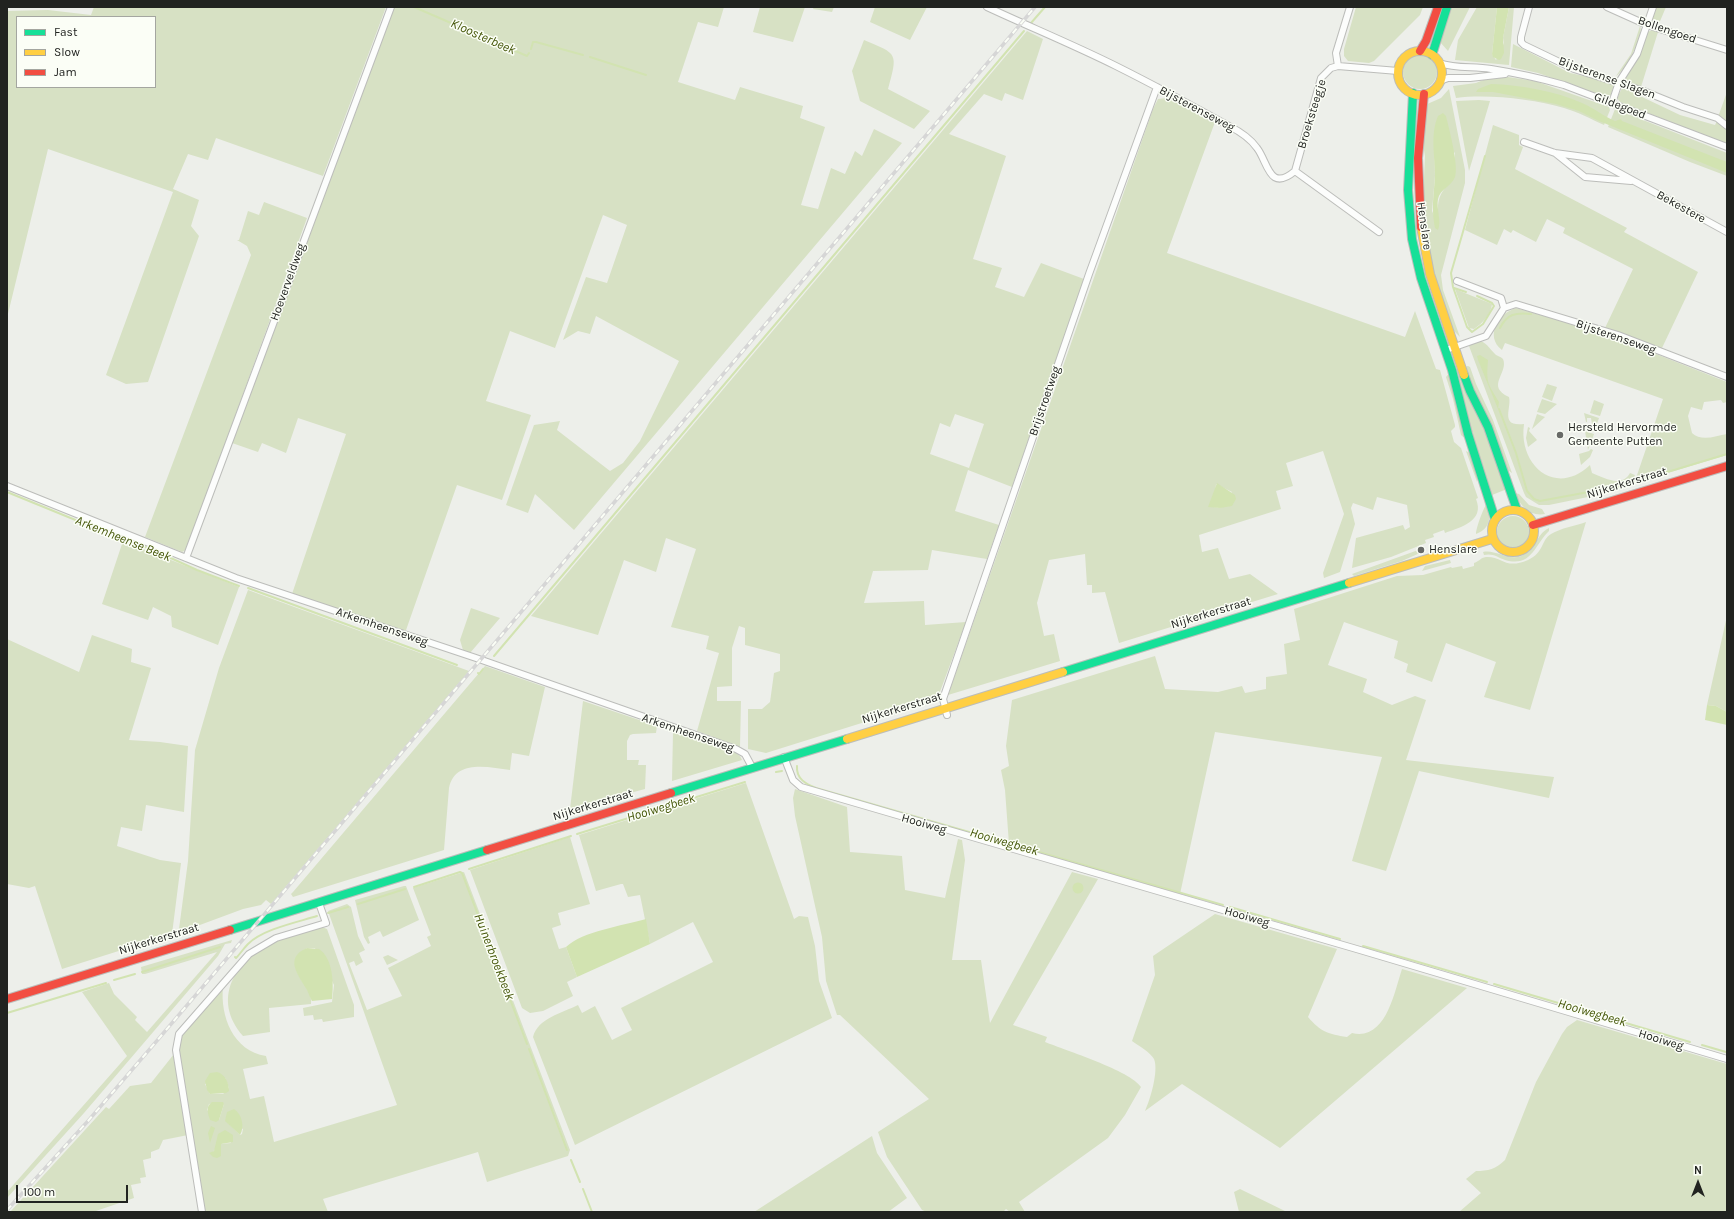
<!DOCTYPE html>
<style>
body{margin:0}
#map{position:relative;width:1734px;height:1219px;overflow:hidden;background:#edefea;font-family:Karla,sans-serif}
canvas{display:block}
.frame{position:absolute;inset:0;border:8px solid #212320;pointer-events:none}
.legend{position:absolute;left:16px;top:16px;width:140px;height:72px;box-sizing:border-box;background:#fbfef6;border:1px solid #a4a6a0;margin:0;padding:5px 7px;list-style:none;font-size:12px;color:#212320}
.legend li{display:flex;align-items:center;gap:8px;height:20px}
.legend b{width:20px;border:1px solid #a4a6a0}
.north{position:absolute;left:1678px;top:1163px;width:40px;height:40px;-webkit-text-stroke:3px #fbfef6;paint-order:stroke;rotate:0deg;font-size:11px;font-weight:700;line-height:16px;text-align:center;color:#212320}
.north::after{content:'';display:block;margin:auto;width:14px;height:18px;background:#212320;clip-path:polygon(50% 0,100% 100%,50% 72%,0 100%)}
.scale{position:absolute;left:16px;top:1185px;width:112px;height:18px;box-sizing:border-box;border:2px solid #212320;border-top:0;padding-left:5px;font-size:12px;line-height:14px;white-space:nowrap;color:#212320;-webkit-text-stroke:3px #fbfef6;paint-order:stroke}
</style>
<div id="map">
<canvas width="1734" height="1219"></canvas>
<div class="frame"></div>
<ul class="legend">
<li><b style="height:5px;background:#16e098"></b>Fast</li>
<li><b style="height:5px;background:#ffcf43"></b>Slow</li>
<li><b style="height:5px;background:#f24e42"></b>Jam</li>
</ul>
<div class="north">N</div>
<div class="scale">100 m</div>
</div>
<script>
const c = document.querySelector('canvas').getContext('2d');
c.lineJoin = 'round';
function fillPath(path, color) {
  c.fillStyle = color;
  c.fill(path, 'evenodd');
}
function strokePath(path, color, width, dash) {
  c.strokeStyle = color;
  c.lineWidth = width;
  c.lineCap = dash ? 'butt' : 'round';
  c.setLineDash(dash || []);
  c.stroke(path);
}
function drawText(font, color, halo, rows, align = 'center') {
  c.font = font + ' Karla,sans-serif';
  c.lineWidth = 3;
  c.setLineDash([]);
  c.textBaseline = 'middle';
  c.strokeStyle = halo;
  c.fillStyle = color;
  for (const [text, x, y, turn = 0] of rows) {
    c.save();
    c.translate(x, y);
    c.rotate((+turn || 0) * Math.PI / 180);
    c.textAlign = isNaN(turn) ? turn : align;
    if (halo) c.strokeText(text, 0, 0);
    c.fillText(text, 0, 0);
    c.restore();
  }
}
const green = new Path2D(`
 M94,7h292l-63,169 -107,-38 -8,22 -20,-6 -15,35 26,11 -8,26 8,10 -51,146 -22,2 -20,-9 67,-183 -125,-43 -41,169v-307l41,-1 43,5zM17,17h138v70h-138z
 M393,7h331l-6,20 -20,-5 -20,60 57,18 5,-13 63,19 -3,12 25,9 -24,78 17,4 13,-41 14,6 10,-23 7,5 12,-27 28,14 -328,387 -39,-36 -7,19 -22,-8 28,-80 26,-4 -3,9 53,41 13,-8 17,-22 39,-80 -83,-45 -6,18 -12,-3 -15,9 23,-63 21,6 20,-58 -24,-10 -48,133 -45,-17 -24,70 45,14 -29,85 -45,-15 -52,148 -113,-39 54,-160 -48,-16 -12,35 -24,-10 -4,9 -26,-9z
 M760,7h45l-12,35 -40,-10z
 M814,7h20l-2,5 -19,-3z
 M875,7h52l-17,33 -40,-18z
 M1356,7h67l-3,8 -46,46 -5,2 -21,-2 -4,-5v-7z
 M1452,7h18l-22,44 -8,-9z
 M1477,7h20l-5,47 4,6 8,-17 -1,-5 6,-31h5l-5,58 -54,-5 3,-20z
 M1656,7h10l-8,19 -5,-2 -2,-4z
 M1640,26c5,9 -16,46 -24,50l15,-22z
 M1652,30l6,2 -17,55 -14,-5 -2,-5 21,-44z
 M1027,31l16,8 -20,61 -18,-7 -3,8 -18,-7 -35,40 57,22 -33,103 29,9 -7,19 29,10 17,-34 43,16 -72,208 -44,-17 -13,41 44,14 -12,34 -55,-9 -4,20 -55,1 -9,32 60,-2 1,24 41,-3 -28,75 -3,3 -169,53 -18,-4v-40h14l8,-7 4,-29 6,-2v-17l-35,-9v-17l-6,-2 -7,22v38l-15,1v14h24l-1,46 -43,-16 22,-78 -13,-4 3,-13 -38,-9 25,-78 -30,-11 -10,34 -32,-12 -26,75 -67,-19zM955,414l29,10 -15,44 -39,-14 10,-31 10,4z
 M864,40c34,14 34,13 24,49l42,22 -16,18 -54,-28 -8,-30z
 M1513,44l57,29 42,9 2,3 -3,10 -5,2 -68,-24 -27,-6z
 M1403 72a17 17 0 1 1 34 0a17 17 0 1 1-34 0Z
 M1508,77l27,4 74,26 1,3 -6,15c-13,-6 -26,-13 -40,-17 -31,-9 -76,-14 -108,-10l-3,-12 23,-3 12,-5z
 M1622,88h4l15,5 -1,3 40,19 35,10 2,-4 10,8v15l-107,-42 -3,-4z
 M1449,89l16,81v13l-24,92 2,15 17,47 -8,-8 -18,-53 -12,-54 3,-66 -3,-18 3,-33 16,-7zM1434,134l21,19 -1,25c-18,18 -17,24 -15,48l-7,-15 3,-35z
 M1727,92v31l-9,-6z
 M1167,98l48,24 -48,131 238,84 10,-26 21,58 4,1 15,55v2l-4,4 3,11 7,6 17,50 -2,1c9,22 -15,28 -31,34l-1,-3 -11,4 1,3 -9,3 1,3 -35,14 -39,11 4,-30 47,-13 2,5 5,-3 -3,-22 -30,-8 -4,13 -20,-7 -2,5 4,16 -15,48 -16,6 -1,-5 21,-59 -21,-63 -37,12 7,23 -17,5 5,18 -82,26 3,17 16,-4 11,31 21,-5 28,20 -159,49 -14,-51 -13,1v-8h-5l-2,-31 -36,6 -12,43 7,33 10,-2 6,27 -112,34 205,-586 5,-10zM1216,484l16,8 -12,16 -6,-1z
 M1479,100l11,1 -21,70 -13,-70z
 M1615,109l112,44v23l-37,-14 -82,-35z
 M1493,125l26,10v10l4,2 -8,22 112,59 -3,4 74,40 -36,76 -57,-20 28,-59 -70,-36 2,-5 -18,-9 -11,23 -23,-12 -2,3 -7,-4 -7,16 -32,-15z
 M264,202l43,16 -118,325 -3,7 -4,2 -37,-15 106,-282 -4,-9 -10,-6h2l9,-29 11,4z
 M1455,289l37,15c-1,10 -9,19 -18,25l-5,-1z
 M1516,308l84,24 127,50v20l-4,1 -2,-3 -17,2 -2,8 -11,-3 -3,9 4,17c9,9 24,3 35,1v21l-139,42 -39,8h-10l-13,-8 -2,-4 -55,-147c12,-13 19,1 26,8 2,2 5,2 8,5 6,14 -18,27 6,38 3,11 -10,30 15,27 -6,43 33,73 66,41l2,8c12,5 30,15 38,0l5,2 -1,3h2l27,-79 -158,-56 -3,7c-18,-14 -3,-37 14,-42z
 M1468,366l2,1 6,17 17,36 19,53 -6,-4 -42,-102z
 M1460,369l18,41 29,79 -15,6 -14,-39 -23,-85z
 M1450,372l18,69 -7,-6 -8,-36 -7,-22z
 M1547,384l10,3 -5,14 -10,-4z
 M1542,399l15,5 -12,10 -8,-2z
 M1594,400l10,4 -4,12 -10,-3z
 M1584,413l15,5 -5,14 -7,-3 -1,-5h6l-1,-6h-4v4h-1z
 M1537,414l8,3 -13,12z
 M1528,427l2,1 -1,3 8,9 -9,7 -2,-9z
 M1585,431l9,3 -6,16z
 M1591,449l2,1 -3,7 -9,8 -2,-11 10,-3z
 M1466,451c11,4 11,21 11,31z
 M1515,493l4,1 10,11 13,4 3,5c-15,3 -25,-8 -30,-21z
 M1488,502c2,14 4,26 -12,32 0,-6 8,-28 12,-32z
 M1497 532a16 16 0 1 1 32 0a16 16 0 1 1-32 0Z
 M1586,522l-56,188 -46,-13 12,-35 -50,-19 -14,39 -26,-10 2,-8 -14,-6 4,-17 -54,-19 -16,43 39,14 -4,13 29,13 23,-9 11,4 -20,60 148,17 -5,21 -130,-27 -33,100 -34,-10 30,-104 -167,-25 -35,162 -171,-50 -4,-54 -4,-20 8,-4 -3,-20 6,-46 143,-44 10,33 53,3 24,-6 3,7 21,-4v-12l21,-3 -3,-30 16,-4 -6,-31 103,-33 26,-1 28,-8 1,1 10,-2 1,3 11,-3v-3c6,-2 6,-5 12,-6 16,-1 19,13 42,3 16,-7 13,-20 23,-26 10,-6 24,-8 35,-12z
 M1549,528v3c-14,13 -17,37 -44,29 -8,-3 -12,-7 -21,-5l-1,-3c12,-3 25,9 38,4 15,-6 15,-22 28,-28z
 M123,541l116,46 -21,58 -46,-18 -1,-11 -18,-9 -5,13 -46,-16z
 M1421,549l1,3 -20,9 -48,15 -2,-2z
 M1450,560l1,3 -29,8 3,-5z
 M248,590l221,81 -198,233 -5,-4 -5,5 -18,4 -62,23 -2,-3 9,-68 7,-111 24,-82z
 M471,608l29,10 -30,35 -7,-3 -3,-10z
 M1727,616v96l-11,-6 -9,-1z
 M92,635l40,14 -1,13 20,6 -22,72 31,2 28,4 -4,66 -38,-7 -4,26 -21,-4 -4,19 43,14 21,3 -9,71 -110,35 -27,-83 -6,2 -22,-4v-245l72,33z
 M485,666l60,21 -16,69 -17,-3 -2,17c-22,-3 -55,-11 -61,18l-5,62 -151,47 -2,-3 2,-2z
 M583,701l74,25 -1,7 -23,1 -3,1 -3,6v19h12l-1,5h8l-1,24 -75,20z
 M673,732l63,21 4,3 2,4 -70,21z
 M746,783l48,136 5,-3 9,1 7,29 4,35 13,37 -257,127 -42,-108c5,-19 29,-24 45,-32l4,8 13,-7 17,34 20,-10 -11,-22 92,-46 -20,-40 -43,22 -10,-49 -12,2 -5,-13h-2l-25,7 -17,-56z
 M795,789l52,18 3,45 52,4 3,34 40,8 13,-59 4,1 3,20 -13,100h29l9,63 82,-151 26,7 -85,146 34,12 -2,5c20,8 86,29 96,45l-16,28 -17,23 -89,64 6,10h-15l-4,-3 -3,3h-76l-5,-2 -35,-53 -9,-25 51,-33 -89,-84h-3l-11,-34 -4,-44 -27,-121 -2,-18z
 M570,837l20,67 -32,9 3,12 -9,3 7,21 7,-2 11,30 -10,5 6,14 -30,15 -13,2 -8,-5 -52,-138z
 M464,872l106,278 -2,6 -81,26 -9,-30 -155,47 5,13h-123l-26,-161 1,-15 43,-49c-3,29 10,64 43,69l2,8 -25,5 7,30 14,-3 10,46 123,-37 -69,-194 19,-7 4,3 7,29 7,14 -6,3 4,9 -7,4 -2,-5 -5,2 18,47 35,-14 -14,-28 43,-22 -4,-9 4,-2 -18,-47zM225,1078l4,10 -6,6h-13l-5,-10zM219,1102l5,2 -5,16 -12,-10 2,-6zM226,1121l17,8 -1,5 -2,1zM227,1133l4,10 -10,1 -8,13v-5z
 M406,886l13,34 -36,17 -3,-6 -12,6 2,6 -2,1 -4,-7 -9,-37 49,-14z
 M1215,914l122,35 -29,68c13,15 20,17 39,20l5,-4c34,8 42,-40 50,-64l65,19 -187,160 -98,-64 -37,27c5,-11 14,-40 9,-52 -4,-7 -15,-13 -22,-18l23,-66 -2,-19z
 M322,927l5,2 27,76v12l-31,5 -1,-3 -8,1 -1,-5 -9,1 -1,-8 29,-6 2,-17 -19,-37h-8l-9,7c-11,19 16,31 13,49l-42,4 1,24 -27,4c-32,-37 -8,-75 29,-94 15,-8 34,-11 50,-15z
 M232,940l-1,3 -6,1 -7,12 -134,157 -77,85v-6l120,-136 -45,-64 27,-9 5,11 23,23 -2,3 12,12 70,-80 -72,22h-3l-1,-7z
 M388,955l10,5 -11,5 -4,-8z
 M1577,1020l150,44v148h-268l22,-19 -15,-14 10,-8c12,0 20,-2 29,-11l31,-78 26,-48 5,-7z
 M174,1054l14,81 -25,5 -4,9 -8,3v6l-8,2 3,17 -6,1 1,5 -10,2 3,13 -41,14h-83l96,-105 3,2 21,-23 21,-3z
 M872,1136l5,17 30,45 -19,14h-134z
 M1240,1189l47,23h-48l-5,-20z`);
const water = new Path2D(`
 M1497,7h12l-6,31 1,15 -3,6 -2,1 -6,-3 -1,-3z
 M1491,84c30,1 64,7 91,19 12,5 21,13 33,18l6,-2 1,2 105,41v11l-128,-52 -20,-10 -23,-7 -63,-12h-17l2,-3z
 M1443,113l3,3c3,13 13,49 9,61 -3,9 -15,12 -17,22 -2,10 4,22 0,31l-3,-2c-4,-22 -1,-32 0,-53 0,-19 -5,-41 3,-59z
 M1480,355l8,5c-2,24 0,23 11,42l-1,7 -20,-49 -1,-4z
 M1217,483l18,12 1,4 -4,7 -12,2 -12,-1z
 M1707,705l9,1 11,6v13l-22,-5z
 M1072.5 888a5.5 5.5 0 1 1 11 0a5.5 5.5 0 1 1-11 0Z
 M646,919l4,25 -73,33 -11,-30c17,-16 56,-21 80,-28z
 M307,948l12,1c14,9 15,35 13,50l-20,2c-2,-3 -3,-7 -5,-11 -8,-14 -24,-32 0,-42z
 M217,1072c8,2 12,11 12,19l-3,2 -16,1 -3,-4 -2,-9 5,-8z
 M212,1102h11l1,2 -5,16 -3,2 -6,-2c-2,-7 -5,-13 2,-18z
 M234,1109c8,5 11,18 6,26l-15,-14 2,-9z
 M211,1126l4,2 -5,15 -2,-10z
 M225,1130l8,5v7l-12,2v12l-4,2 -4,-1 -4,-4 5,-2 4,-17z`);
const stream = new Path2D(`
 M414,7l113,49 2,-3
 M1031,23l14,-16
 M531,49l2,-7h3l47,13
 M590,57l56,18
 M1454,288l12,4
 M1477,296l15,7 2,3 -11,18 -11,8 -5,-5 -14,-40 -2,-14 34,-117
 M1500,328c7,-14 16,-16 31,-14
 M1499,409l17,44 11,38 7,8 6,2 81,-15 106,-32
 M7,492l115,47 29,10 46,21 42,16
 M248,588l209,77
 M494,656l530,-625
 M478,673l1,1 4,-5
 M797,766c-1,13 9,18 19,22l407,117
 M776,772l6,-1
 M577,834l168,-52
 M469,869l102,-33
 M460,872l2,1 65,171
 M414,887l46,-15
 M358,904l47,-15
 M1230,907l110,32
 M328,913l20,-6
 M1363,946l124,36
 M235,957l1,1c4,-4 8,-10 12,-14 15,-15 50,-22 69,-28
 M142,972l78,-25
 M114,980l21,-6
 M1494,984l196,58
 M7,1013l99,-30
 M1702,1045l24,7
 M529,1049l38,101
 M571,1160l9,22
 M583,1189l9,23`);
const street = new Path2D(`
 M987,7c43,20 87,38 129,59 38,19 75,39 113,60 10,5 21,12 28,22 11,14 12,45 38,23
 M1350,7l-14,46 2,13 60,5
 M1529,7l-8,30v5l3,3 50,24 67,21 42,17 34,11 10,8
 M1607,7l40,18 80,25
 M1439,63c18,6 34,3 52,6 25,4 49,9 73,16l163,62
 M1440,81l8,-3h22l35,-4
 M1612,103l7,-21 18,-28 16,-47
 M1524,142l31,11 37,5 135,74
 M1555,153l30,24 46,4
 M1295,171l26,-93 10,-10 7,-2
 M1295,171l84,61
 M1457,281l44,17 3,10
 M1446,350l40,-14 18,-28 12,-4 102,31 109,42
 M7,486l229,92 240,80 260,91 9,5 7,13
 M186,558l205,-551
 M947,715l-4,-16 146,-425 68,-187
 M784,757l9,23 8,7 559,163 367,109
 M202,1212l-26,-162 3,-16 70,-80 27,-16 50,-15 -7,-20`);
const fast = new Path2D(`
 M1432,55l15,-48
 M1413,93l-5,97 4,49 9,39 31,92 16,64 27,85
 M1464,375l6,16 18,36 29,83
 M1063,672l286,-89
 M671,793l176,-54
 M230,930l257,-80`);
const slow = new Path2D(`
 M1398 73a22 22 0 1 1 44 0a22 22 0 1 1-44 0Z
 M1421,227l9,47 34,101
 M1492 531a21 21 0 1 1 42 0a21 21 0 1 1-42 0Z
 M1349,583l143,-44
 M847,739l216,-67`);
const jam = new Path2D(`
 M1420,51l6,-10 12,-34
 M1421,227l-3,-69 6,-64
 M1533,525l194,-59
 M487,850l184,-57
 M7,999l223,-69`);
const rail = new Path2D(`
 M7,1210l81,-89 67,-78 880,-1036`);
const markers = [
 [1560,435,4,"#686a67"],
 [1421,550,4,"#686a67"]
];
const streetNames = [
 ["Bollengoed",1667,30,19],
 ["Bijsterense Slagen",1607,78,20],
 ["Gildegoed",1620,106,21],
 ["Bijsterenseweg",1197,109,28],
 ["Broeksteegje",1312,114,-73],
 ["Bekestere",1681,207,29],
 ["Henslare",1424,226,82],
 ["Hoeverveldweg",288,282,-70],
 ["Bijsterenseweg",1616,337,19],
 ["Brijstroetweg",1045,401,-71],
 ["Nijkerkerstraat",1627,483,-17],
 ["Nijkerkerstraat",1211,613,-17],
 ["Arkemheenseweg",382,627,19],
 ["Nijkerkerstraat",902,708,-17],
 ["Arkemheenseweg",688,733,19],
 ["Nijkerkerstraat",593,805,-17],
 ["Hooiweg",924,824,16],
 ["Hooiweg",1247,917,16],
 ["Nijkerkerstraat",159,939,-17],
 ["Hooiweg",1661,1040,17]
];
const poiNames = [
 ["Hersteld Hervormde",1568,428],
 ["Gemeente Putten",1568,442],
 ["Henslare",1429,550]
];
const waterNames = [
 ["Kloosterbeek",483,37,24],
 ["Arkemheense Beek",123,539,22],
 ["Hooiwegbeek",661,808,-17],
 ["Hooiwegbeek",1004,842,16],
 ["Huinerbroekbeek",494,957,69],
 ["Hooiwegbeek",1592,1013,16]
];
fillPath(green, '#d7e1c4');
fillPath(water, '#d2e3b1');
strokePath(stream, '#d2e3b1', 2);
strokePath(street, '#bcbdba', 8);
strokePath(fast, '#bcbdba', 10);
strokePath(slow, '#bcbdba', 10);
strokePath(jam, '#bcbdba', 10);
strokePath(street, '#fcfdfc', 6);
strokePath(fast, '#16e098', 8);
strokePath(slow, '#ffcf43', 8);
strokePath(jam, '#f24e42', 8);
strokePath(rail, '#d6d6d6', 3.5);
strokePath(rail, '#fbfef6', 2, [6]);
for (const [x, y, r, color] of markers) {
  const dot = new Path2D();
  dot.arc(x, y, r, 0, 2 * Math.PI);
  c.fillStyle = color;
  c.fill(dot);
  strokePath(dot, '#fbfef6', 1.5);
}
drawText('12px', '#212320', '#fbfef6', streetNames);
drawText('12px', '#212320', '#fbfef6', poiNames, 'left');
drawText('italic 13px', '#455709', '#fbfef6', waterNames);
</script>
